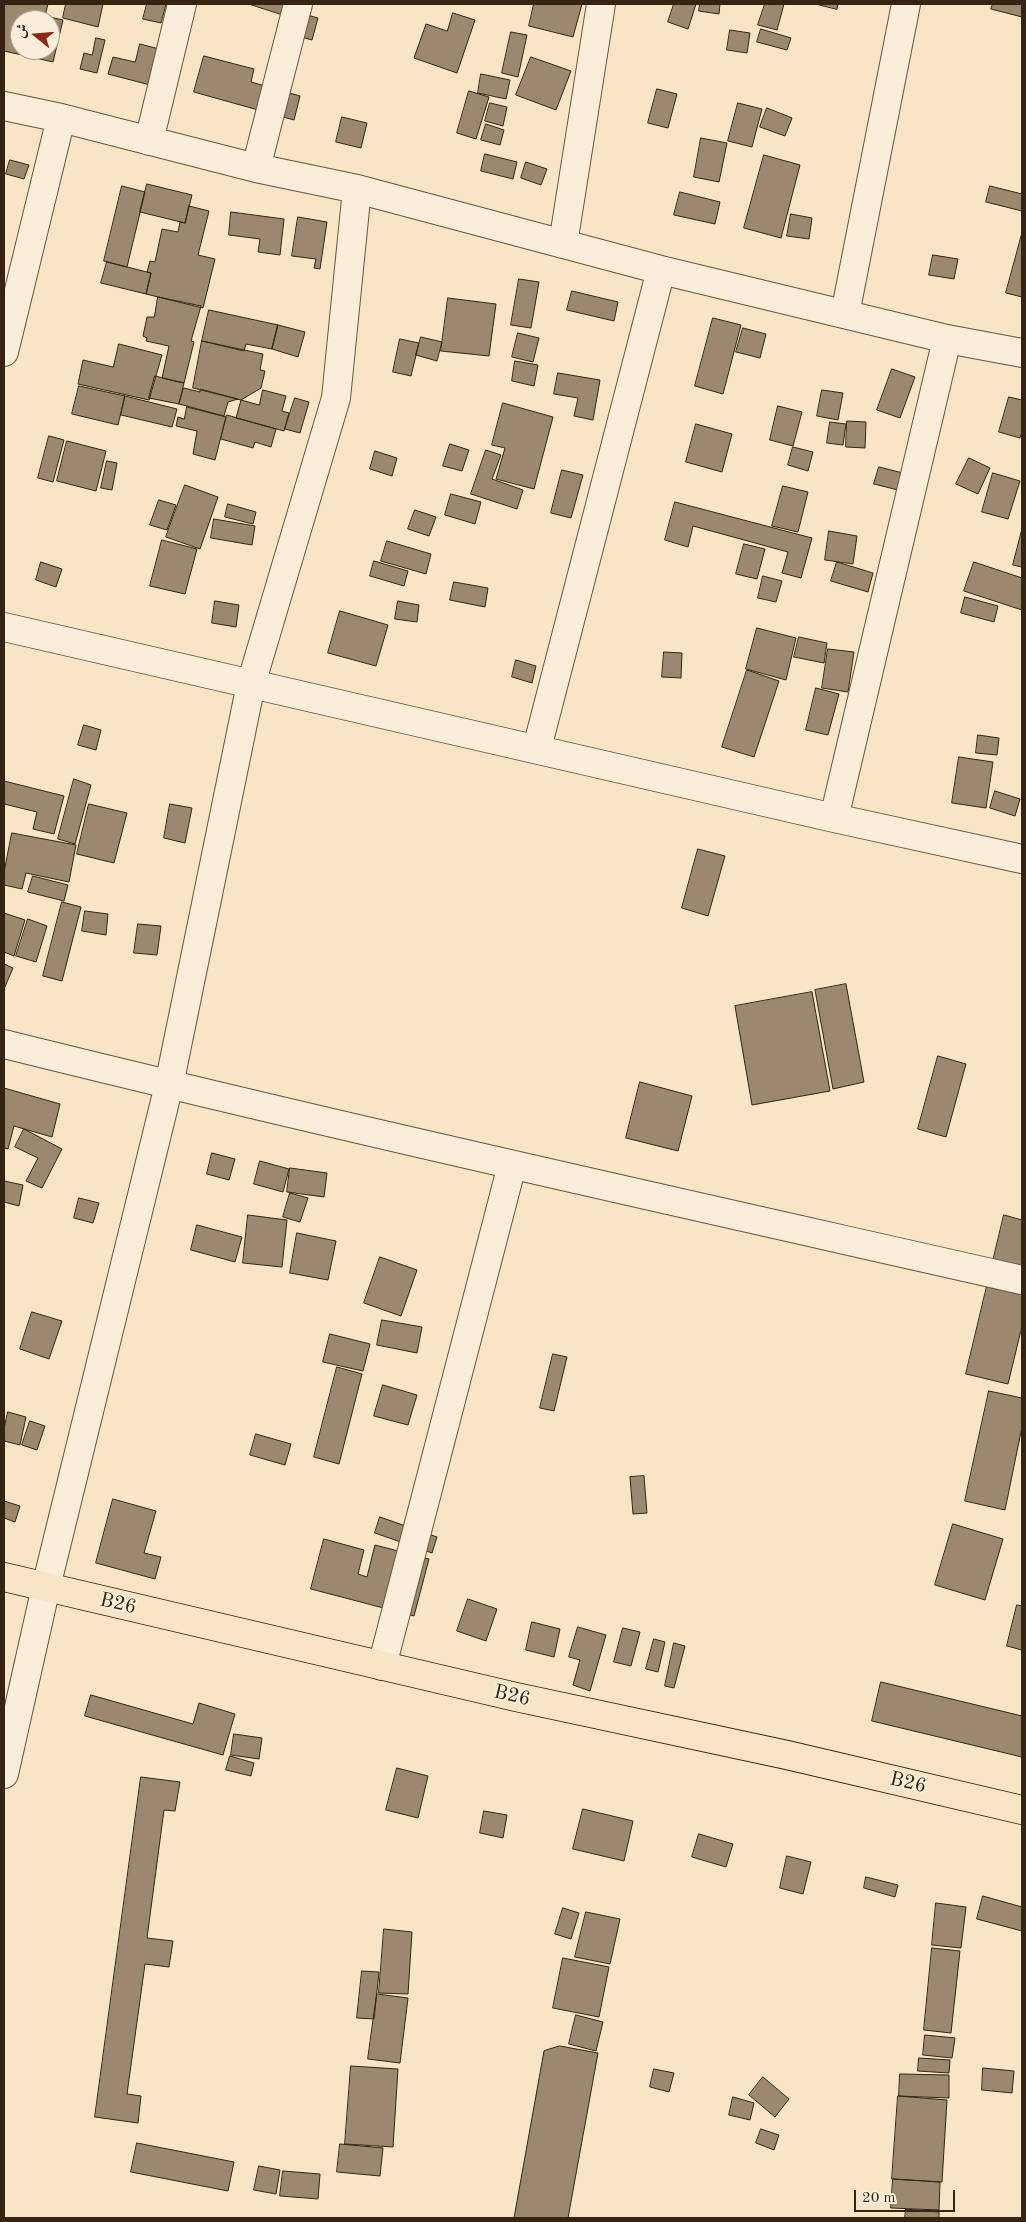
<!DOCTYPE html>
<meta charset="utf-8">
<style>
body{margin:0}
#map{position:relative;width:1026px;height:2222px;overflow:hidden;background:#f8e5c5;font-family:"Old Standard TT",Amiri,serif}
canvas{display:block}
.frame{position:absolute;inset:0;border:5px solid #362312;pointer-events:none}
.north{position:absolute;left:10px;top:10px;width:50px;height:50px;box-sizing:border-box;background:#faeed9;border:1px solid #ac9d89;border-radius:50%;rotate:287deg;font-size:14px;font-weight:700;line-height:20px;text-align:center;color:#362312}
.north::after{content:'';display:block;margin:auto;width:18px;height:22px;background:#8f2418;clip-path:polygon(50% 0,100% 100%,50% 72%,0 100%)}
.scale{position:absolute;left:854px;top:2190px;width:101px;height:22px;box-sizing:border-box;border:2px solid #362312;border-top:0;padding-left:6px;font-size:15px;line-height:18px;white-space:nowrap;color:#362312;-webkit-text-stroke:4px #faeed9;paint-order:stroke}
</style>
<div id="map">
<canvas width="1026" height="2222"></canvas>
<div class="frame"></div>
<div class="north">ش</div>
<div class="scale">20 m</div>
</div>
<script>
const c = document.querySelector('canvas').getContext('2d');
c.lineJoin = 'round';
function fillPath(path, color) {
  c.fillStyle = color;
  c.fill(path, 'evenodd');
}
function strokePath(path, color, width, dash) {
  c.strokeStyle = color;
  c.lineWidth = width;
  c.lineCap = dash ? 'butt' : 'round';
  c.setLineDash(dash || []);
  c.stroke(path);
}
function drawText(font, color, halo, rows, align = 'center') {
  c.font = font + ' "Old Standard TT",serif';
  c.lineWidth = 4;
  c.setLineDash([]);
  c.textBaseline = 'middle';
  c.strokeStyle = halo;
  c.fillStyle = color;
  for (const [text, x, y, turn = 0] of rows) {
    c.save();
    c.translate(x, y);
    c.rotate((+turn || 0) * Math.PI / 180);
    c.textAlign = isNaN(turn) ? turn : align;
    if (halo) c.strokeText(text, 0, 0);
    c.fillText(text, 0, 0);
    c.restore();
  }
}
const building = new Path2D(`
 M4,4h44l-3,12 18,4 -10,42 -49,-11zM20,20h30v30h-30z
 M66,4h37l-5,23 -35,-9z
 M147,4h19l-5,19 -18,-4z
 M249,4h38l-3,11z
 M534,4h48l-9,33 -44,-11z
 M674,4h22l-8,25 -20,-7z
 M700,4h20l-1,10 -20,-3z
 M765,4h19l-7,26 -19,-5z
 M816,4h22l-1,5z
 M993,4h29v13l-31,-8z
 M297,12l21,6 -6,22 -21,-6z
 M453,13l22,7 -18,53 -43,-15 12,-34 21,7z
 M761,29l30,9 -4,12 -30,-8z
 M730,30l20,3 -3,20 -20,-3z
 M511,32l16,3 -9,42 -16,-4z
 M96,38l9,2 -8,33 -17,-4 4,-16 8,2z
 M140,44l19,5 -9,36 -42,-11 5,-17 22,5z
 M204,56l50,13 -3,13 49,14 -6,24 -100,-28z
 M531,57l40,14 -15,39 -40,-15z
 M481,74l29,6 -4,19 -28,-6z
 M657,89l20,5 -9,34 -20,-5z
 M469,91l20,6 -13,42 -19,-6z
 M490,103l17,4 -4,19 -18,-5z
 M738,103l24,6 -10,38 -24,-6z
 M767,108l25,10 -7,18 -25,-9z
 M342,117l25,6 -6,25 -25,-6z
 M486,124l18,6 -4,15 -19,-5z
 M701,138l26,5 -8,39 -25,-5z
 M485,154l32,8 -4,17 -32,-8z
 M764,155l36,10 -19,73 -37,-10z
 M10,160l19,5 -5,14 -18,-5z
 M526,162l21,7 -6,16 -20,-7z
 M147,184l45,11 -7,28 -45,-11z
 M122,186l23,6 -18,75 -23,-6z
 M990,186l32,8v17l-36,-9z
 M680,192l40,10 -5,22 -41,-9z
 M189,206l20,5 -11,44 17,4 -12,49 -57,-14 5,-21 -4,-1 3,-11 5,1 7,-33 16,3 2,-10 5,1z
 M231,212l53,7 -4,36 -22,-3 2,-13 -31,-4z
 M791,214l21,4 -3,21 -22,-3z
 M298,217l29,5 -7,47 -6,-1 2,-9 -24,-3z
 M1022,233v64l-16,-4z
 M933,255l25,4 -4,20 -25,-4z
 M107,262l44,11 -5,21 -45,-11z
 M519,279l20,3 -8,46 -20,-3z
 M572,291l46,11 -4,19 -47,-11z
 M158,297l43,9 -10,35 3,1 -10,41 -22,-5 7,-32 -23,-5 1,-3 -4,-2 4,-19h7z
 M448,298l48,6 -7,52 -48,-5z
 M209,310l69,15 -6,24 -26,-5 -2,7 -42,-10z
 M713,318l28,7 -18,69 -28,-8z
 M278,325l27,7 -7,25 -26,-8z
 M743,328l23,6 -6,24 -24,-6z
 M518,333l21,5 -6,24 -21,-5z
 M421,337l21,5 -5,19 -21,-6z
 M400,339l19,4 -8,33 -18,-4z
 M202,341l61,13 -3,16 5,1 -4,17 -20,12 -48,-12z
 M119,344l43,11 -13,45 -71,-16 5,-24 30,7z
 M515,361l23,4 -4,21 -22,-5z
 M892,369l23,8 -15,41 -23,-8z
 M558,373l42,7 -7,40 -19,-4 4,-18 -24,-4z
 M155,376l29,7 -5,21 -30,-6z
 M79,386l46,10 -7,29 -46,-11z
 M184,388l16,4v-3l38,10 -10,3 -4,14 -45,-12z
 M263,390l23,6 -4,15 7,2 -5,18 -48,-13 5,-18 18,5z
 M822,390l21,3 -5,27 -21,-4z
 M125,396l52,13 -5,18 -51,-12z
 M1009,397l13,3v32l-2,6 -21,-6z
 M295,398l14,4 -9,31 -15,-4z
 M503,403l50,14 -19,72 -38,-10 9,-31 -13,-3z
 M778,406l24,6 -9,34 -23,-6z
 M187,407l39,10 -11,43 -22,-6 4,-23 -21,-5 2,-9 6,2z
 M227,415l49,14 -5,18 -16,-5 -2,6 -32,-9z
 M847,421l19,1 -1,26 -19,-1z
 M830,422l16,2 -3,21 -16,-2z
 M696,424l36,10 -10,38 -36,-10z
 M49,436l15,4 -11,42 -15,-4z
 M67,441l39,10 -10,40 -39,-10z
 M450,444l19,6 -7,21 -19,-5z
 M793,447l20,5 -5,19 -20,-6z
 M486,450l15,5 -9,24 31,11 -6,19 -46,-15z
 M375,451l22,7 -5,18 -22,-7z
 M969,458l21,10 -12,26 -22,-10z
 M107,461l10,2 -5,27 -11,-2z
 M879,467l24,6 -5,17 -24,-6z
 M562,470l21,5 -12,43 -20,-5z
 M993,473l27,8 -12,38 -26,-7z
 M185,485l33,12 -18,52 -34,-12z
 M783,486l25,6 -10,40 -26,-6z
 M451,494l30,8 -6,22 -30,-9z
 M159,500l17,5 -9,25 -17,-5z
 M675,502l137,36 -11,40 -19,-5 6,-21 -95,-26 -5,21 -23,-7z
 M228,504l28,8 -3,12 -28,-7z
 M415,510l21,7 -7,19 -21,-7z
 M214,519l41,7 -3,19 -41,-7z
 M1022,529v38l-9,-2z
 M829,531l28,5 -4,28 -28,-4z
 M162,540l35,9 -12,45 -35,-8z
 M387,541l44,13 -5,20 -45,-13z
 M744,544l21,5 -8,30 -21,-5z
 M374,561l34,10 -4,15 -34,-10z
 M41,562l21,7 -6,18 -20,-7z
 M837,562l36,11 -5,19 -37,-11z
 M974,562l48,16v32l-58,-19z
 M763,576l19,5 -6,21 -18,-4z
 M454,582l34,6 -3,19 -35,-7z
 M965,597l33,9 -4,16 -33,-9z
 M215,601l24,4 -3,22 -24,-4z
 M398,601l21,4 -2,17 -22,-3z
 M340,611l48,14 -12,41 -48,-13z
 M757,628l39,10 -10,42 -40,-11z
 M799,637l28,6 -3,20 -30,-6z
 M828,649l26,3 -6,40 -26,-4z
 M664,652l18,1 -1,25 -19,-1z
 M516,660l20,6 -4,17 -20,-6z
 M747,670l32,11 -25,76 -32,-10z
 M816,688l23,6 -11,41 -22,-5z
 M84,725l17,5 -5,20 -18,-5z
 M978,735l21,3 -2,17 -21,-2z
 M959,757l34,5 -7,46 -34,-5z
 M74,779l17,6 -16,59 -17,-5z
 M4,781l60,15 -10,38 -21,-5 4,-17 -33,-8z
 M995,791l25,8 -5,17 -25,-8z
 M89,804l38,9 -13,50 -37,-9z
 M170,804l22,4 -7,35 -21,-5z
 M12,833l64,12 -7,37 -43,-9 -4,16 -18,-4v-12z
 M698,849l27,7 -17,60 -26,-8z
 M33,876l35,9 -4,16 -36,-9z
 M62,902l19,5 -19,74 -19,-5z
 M85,911l23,3 -2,21 -24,-4z
 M4,913l21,7 -11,36 -10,-4z
 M28,919l19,7 -11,36 -20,-6z
 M138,924l23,2 -4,29 -23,-2z
 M4,964l9,4 -9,21z
 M846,984l18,98 -31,7 -18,-99z
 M812,992l18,99 -78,14 -17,-99z
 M938,1056l28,8 -20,73 -28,-8z
 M640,1082l52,14 -14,55 -52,-13z
 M4,1088l56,16 -8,33 -38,-11 -6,23 -4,-1z
 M24,1129l38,20 -20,39 -16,-7 12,-23 -23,-11z
 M212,1153l23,6 -6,21 -22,-6z
 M260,1161l29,8 -6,23 -29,-8z
 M290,1168l37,5 -3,24 -37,-5z
 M4,1181l19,4 -4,21 -15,-4z
 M290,1193l18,5 -8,24 -17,-5z
 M79,1198l20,5 -6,20 -19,-5z
 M248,1215l39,5 -5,47 -39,-4z
 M1004,1215l18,5v106l-14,58 -42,-10z
 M197,1225l45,12 -7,25 -44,-12z
 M297,1233l39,8 -8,39 -38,-7z
 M380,1257l37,13 -16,46 -37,-13z
 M32,1312l30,9 -13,38 -29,-10z
 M382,1320l40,7 -5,26 -40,-8z
 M330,1334l40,10 -7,27 -40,-9z
 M553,1354l14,3 -13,54 -14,-3z
 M337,1367l25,7 -23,90 -25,-7z
 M383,1385l34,10 -9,30 -34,-9z
 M989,1391l33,7v29l-17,83 -40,-9z
 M8,1412l18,5 -6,28 -16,-4v-12z
 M30,1421l15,5 -8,24 -15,-5z
 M256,1434l35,10 -6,21 -35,-10z
 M644,1476l3,37 -14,1 -3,-37z
 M113,1499l43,12 -12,42 17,4 -6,22 -59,-16z
 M4,1501l16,5 -5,16 -11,-4z
 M380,1517l57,20 -5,16 -57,-20z
 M953,1524l50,15 -18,61 -50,-15z
 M324,1539l40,11 -6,24 9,3 8,-32 54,14 -15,57 -103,-27z
 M468,1599l29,10 -11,32 -29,-10z
 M1017,1605l5,1v44l-15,-4z
 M532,1622l28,7 -6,28 -28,-7z
 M578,1627l28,8 -16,56 -17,-6 7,-25 -11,-3z
 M623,1628l17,4 -9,34 -17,-4z
 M654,1639l11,3 -7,30 -12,-3z
 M674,1643l11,3 -11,42 -9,-2z
 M881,1682l141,34v41l-150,-36z
 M91,1695l102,29 6,-21 36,11 -12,41 -138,-39z
 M234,1734l28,4 -3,21 -28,-4z
 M230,1756l24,7 -3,13 -25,-6z
 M397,1768l31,8 -10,42 -32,-8z
 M141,1777l39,5 -5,29 -11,-1 -17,128 26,3 -4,26 -24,-3 -18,130 14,2 -3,27 -43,-6z
 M583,1809l50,12 -9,40 -51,-12z
 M484,1811l23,4 -4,23 -23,-5z
 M699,1834l34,10 -7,23 -34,-10z
 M787,1856l24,6 -8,32 -23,-6z
 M866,1877l32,8 -3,12 -31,-9z
 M983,1896l39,11v24l-45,-12z
 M936,1903l30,4 -5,41 -29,-3z
 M563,1908l16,5 -8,26 -16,-5z
 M586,1912l34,7 -10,45 -35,-7z
 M384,1929l28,3 -4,62 -29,-1z
 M932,1948l28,3 -9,82 -27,-3z
 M563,1958l46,9 -10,50 -46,-9z
 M362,1971l17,1 -5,47 -17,-1z
 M377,1994l31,4 -8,65 -32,-4z
 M576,2015l27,7 -7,29 -27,-7z
 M925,2035l30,3 -3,20 -29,-3z
 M560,2046l38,7 -30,165h-54l30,-167z
 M919,2058l31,2 -1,13 -31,-2z
 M351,2066l47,3 -5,78 -48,-3z
 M983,2068l31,3 -2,22 -30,-3z
 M654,2069l20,4 -5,19 -19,-5z
 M900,2074l49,1v23l-50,-2z
 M763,2077l26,22 -14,18 -26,-22z
 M898,2096l49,4 -5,82 -50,-3z
 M733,2097l21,6 -4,17 -21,-5z
 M761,2129l18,6 -5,15 -18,-7z
 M137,2143l97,19 -6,29 -97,-19z
 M340,2144l43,4 -3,28 -43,-4z
 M259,2166l21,4 -4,24 -22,-4z
 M283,2171l37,3 -2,25 -38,-3z
 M893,2179l47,3 -1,28 -48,-2z
 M906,2209l33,3v6h-34z`);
const minor = new Path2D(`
 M4,106l57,12 195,50 101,21 304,81 286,69 75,14
 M149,141l33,-137
 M256,168l42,-164
 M563,244l38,-240
 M845,314l61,-310
 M4,352l57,-234
 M4,627l830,191 188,41
 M537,748l124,-478
 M834,818l113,-479
 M4,1044c338,84 678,159 1018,236
 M382,1666l130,-501
 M4,1774l42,-187 123,-502 82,-401 85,-286 21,-209`);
const trunk = new Path2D(`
 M4,1577l512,120 271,58 235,55`);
const streetNames = [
 ["B26",118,1604,13],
 ["B26",512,1696,13],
 ["B26",908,1783,13]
];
fillPath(building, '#9b886f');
strokePath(building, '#362312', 1);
strokePath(minor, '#66543f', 30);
strokePath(trunk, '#362312', 30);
strokePath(minor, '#faeed9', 28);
strokePath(trunk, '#f8e5c5', 28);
drawText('20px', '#362312', '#faeed9', streetNames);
</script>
